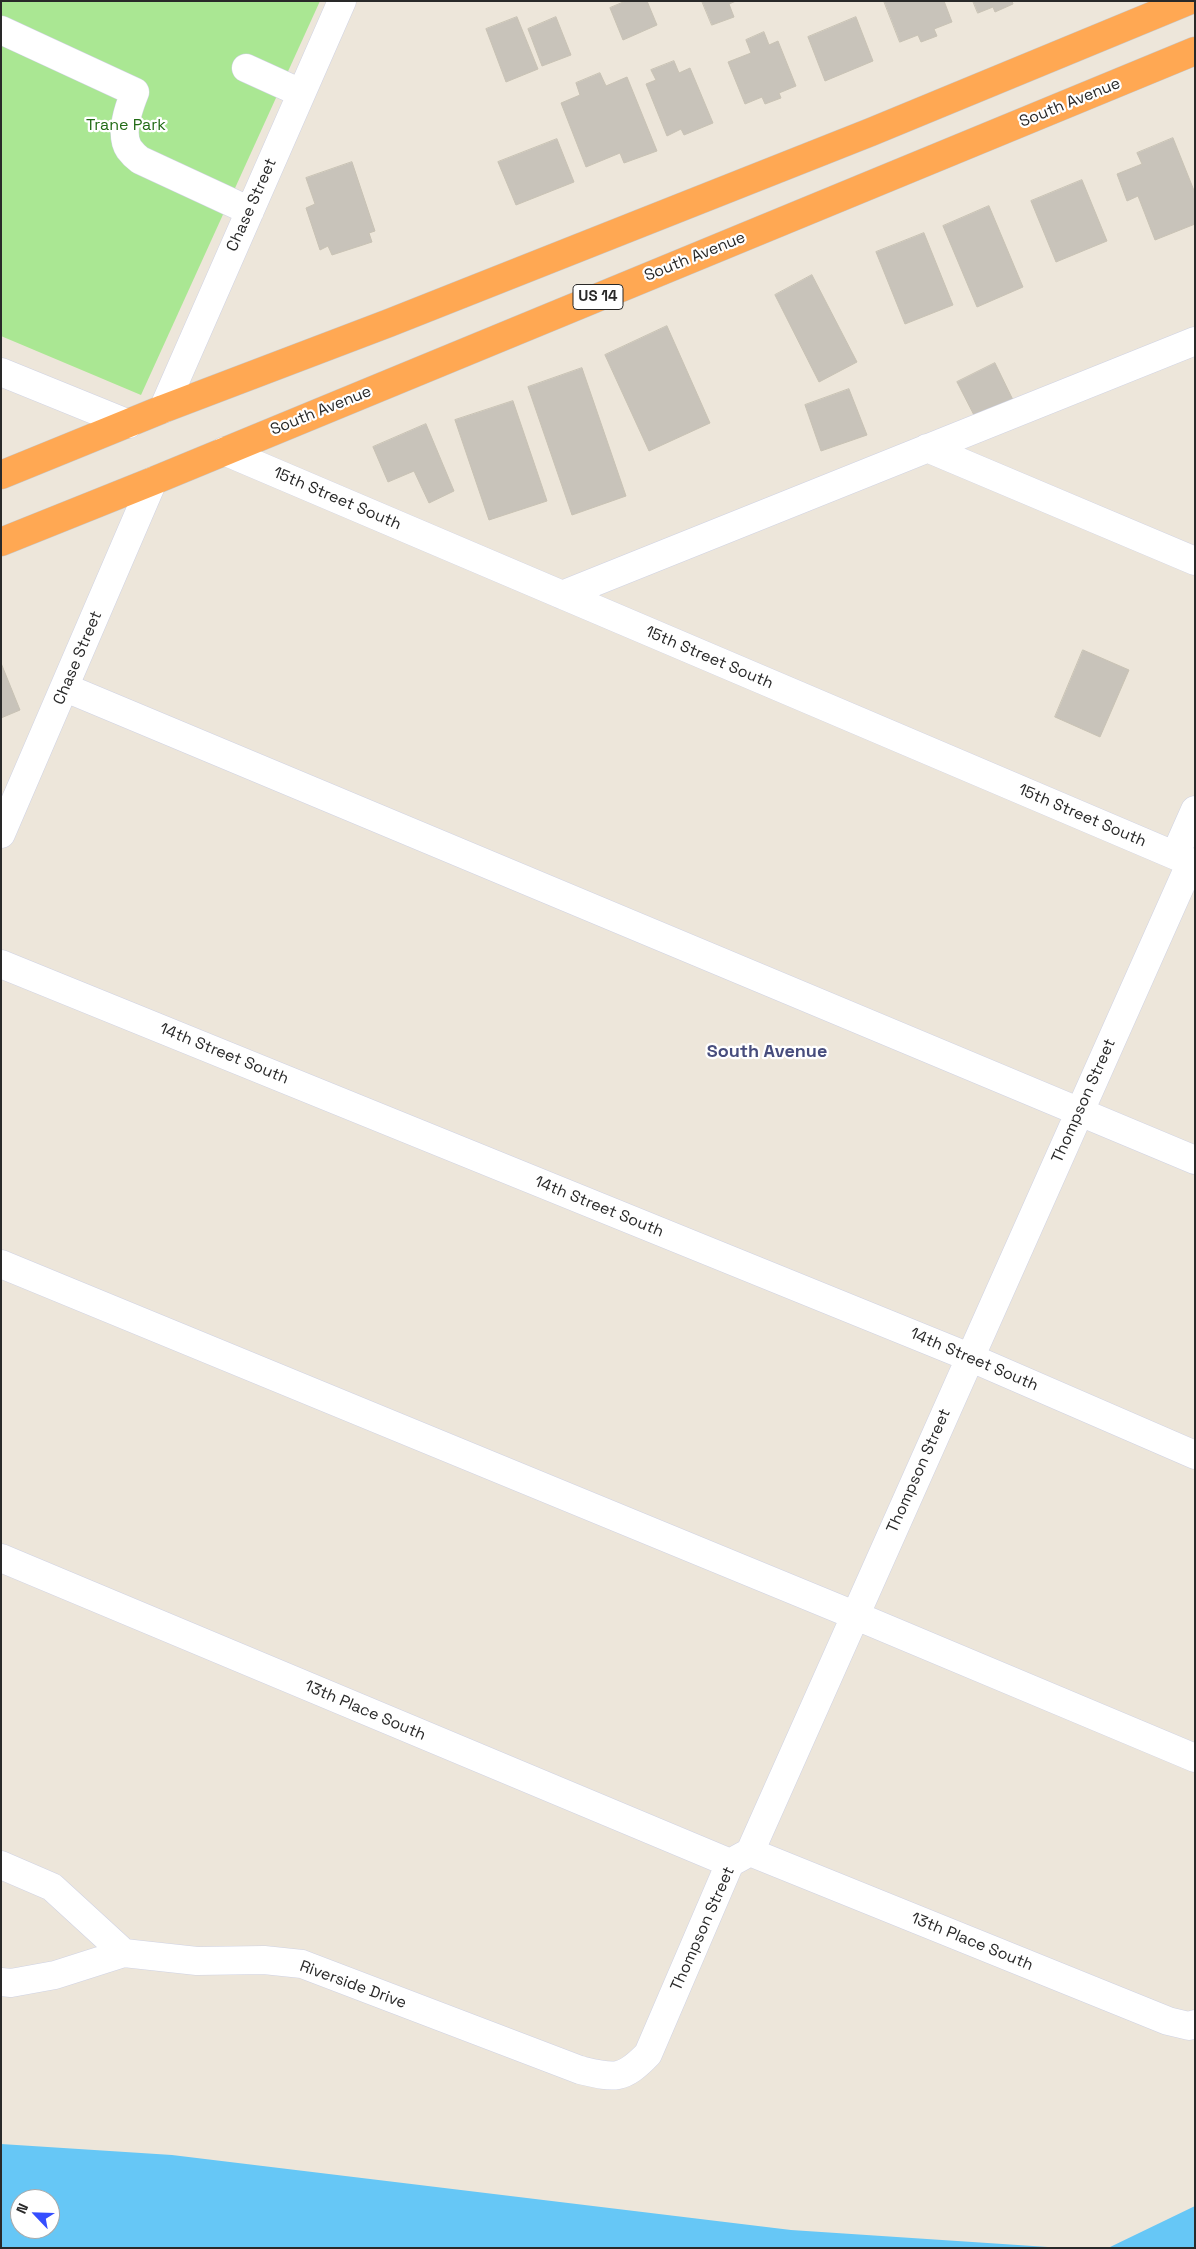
<!DOCTYPE html>
<style>
body{margin:0}
#map{position:relative;width:1196px;height:2249px;overflow:hidden;background:#ede6da;font-family:"Space Grotesk",sans-serif}
canvas{display:block}
.frame{position:absolute;inset:0;border:2px solid #292929;pointer-events:none}
.north{position:absolute;left:10px;top:2189px;width:50px;height:50px;box-sizing:border-box;background:#fff;border:1px solid #a9a9a9;border-radius:50%;rotate:294deg;font-size:14px;font-weight:700;line-height:20px;text-align:center;color:#292929}
.north::after{content:'';display:block;margin:auto;width:18px;height:22px;background:#354eff;clip-path:polygon(50% 0,100% 100%,50% 72%,0 100%)}
</style>
<div id="map">
<canvas width="1196" height="2249"></canvas>
<div class="frame"></div>
<div class="north">N</div>
</div>
<script>
const c = document.querySelector('canvas').getContext('2d');
c.lineJoin = 'round';
function fillPath(path, color) {
  c.fillStyle = color;
  c.fill(path, 'evenodd');
}
function strokePath(path, color, width, dash) {
  c.strokeStyle = color;
  c.lineWidth = width;
  c.lineCap = dash ? 'butt' : 'round';
  c.setLineDash(dash || []);
  c.stroke(path);
}
function drawText(font, color, halo, rows, align = 'center') {
  c.font = font + ' "Space Grotesk",sans-serif';
  c.lineWidth = 4.5;
  c.setLineDash([]);
  c.textBaseline = 'middle';
  c.strokeStyle = halo;
  c.fillStyle = color;
  for (const [text, x, y, turn = 0] of rows) {
    c.save();
    c.translate(x, y);
    c.rotate((+turn || 0) * Math.PI / 180);
    c.textAlign = isNaN(turn) ? turn : align;
    if (halo) c.strokeText(text, 0, 0);
    c.fillText(text, 0, 0);
    c.restore();
  }
}
const green = new Path2D(`
 M1,1h319l-179,394 -140,-59z`);
const water = new Path2D(`
 M1,2144l171,11 619,75 272,18h-1062zM20,2199h30v30h-30z
 M1195,2206v42h-87z`);
const building = new Path2D(`
 M626,1h21l10,24 -34,15 -13,-32z
 M702,1h34l-7,3 5,13 -22,8z
 M884,1h60l8,21 -18,7 3,7 -16,6 -3,-7 -18,7z
 M973,1h39l1,3 -18,8 -2,-5 -15,6z
 M517,17l21,52 -32,13 -20,-53z
 M556,17l15,38 -29,11 -14,-37z
 M856,17l17,44 -48,20 -17,-44z
 M764,32l5,13 9,-4 18,45 -17,7 2,5 -16,6 -3,-7 -17,7 -17,-42 23,-9 -5,-13z
 M674,61l5,12 11,-5 23,55 -29,12 -3,-6 -14,7 -21,-52 10,-4 -5,-10z
 M600,73l6,13 21,-9 30,74 -33,12 -4,-10 -34,14 -25,-64 19,-8 -4,-12z
 M1173,138l22,55v31l-40,16 -17,-44 -11,5 -10,-27 25,-10 -5,-11z
 M557,139l17,43 -58,23 -18,-43z
 M352,162l23,69 -6,2 3,9 -40,13 -4,-9 -8,4 -14,-42 9,-4 -9,-26z
 M1082,180l25,61 -51,21 -25,-61z
 M989,206l34,81 -46,20 -34,-81z
 M924,233l29,72 -48,19 -29,-72z
 M812,275l45,87 -38,20 -44,-87z
 M667,326l43,97 -61,28 -44,-96z
 M995,363l19,39 -37,19 -20,-39z
 M582,368l44,128 -54,19 -44,-128z
 M849,389l18,46 -46,16 -16,-46z
 M513,401l34,100 -58,19 -34,-100z
 M426,424l28,67 -25,12 -15,-32 -26,11 -15,-35z
 M1083,650l46,20 -29,67 -45,-20z
 M1,663l19,47 -19,8z`);
const minor = new Path2D(`
 M1,30l134,62c-6,15 -16,42 -6,57 3,4 7,8 11,11l110,51
 M246,68l55,25
 M1,372l128,52
 M163,409l179,-408
 M927,448l268,113
 M224,451l971,413
 M562,595l633,-254
 M66,688l1129,472
 M1,834l152,-353
 M1175,855l20,-45
 M1,964l968,393 226,98
 M1,1264l853,351 341,143
 M1,1558l729,305
 M750,1852l418,169 21,5 6,-2
 M1,1865l51,22 72,66
 M1,1982l10,1 44,-8 69,-22 73,8 67,-1 38,4 278,106c34,8 42,11 68,-16l82,-191 20,-11 441,-990`);
const highway = new Path2D(`
 M1,475l162,-66 226,-86 482,-191 317,-131
 M1,542l152,-61 1042,-430`);
const shields = [
 [598,297,50]
];
const shieldNames = [
 ["US 14",598,297]
];
const streetNames = [
 ["South Avenue",1070,103,-22],
 ["Chase Street",252,205,-66],
 ["South Avenue",695,257,-22],
 ["South Avenue",321,411,-22],
 ["15th Street South",337,499,23],
 ["Chase Street",78,658,-67],
 ["15th Street South",709,658,23],
 ["15th Street South",1082,816,23],
 ["14th Street South",224,1054,22],
 ["Thompson Street",1084,1101,-66],
 ["14th Street South",599,1207,22],
 ["14th Street South",974,1360,23],
 ["Thompson Street",919,1471,-66],
 ["13th Place South",365,1711,23],
 ["Thompson Street",703,1929,-66],
 ["13th Place South",972,1942,22],
 ["Riverside Drive",353,1985,20]
];
const parkNames = [
 ["Trane Park",126,126]
];
const neighbourhoodNames = [
 ["South Avenue",767,1052]
];
fillPath(green, '#aae793');
fillPath(water, '#66c7f6');
fillPath(building, '#c8c3ba');
strokePath(building, '#c8c2b4', 1);
strokePath(minor, '#cfd2e3', 29);
strokePath(highway, '#c7c7c7', 29);
strokePath(minor, '#fff', 28);
strokePath(highway, '#ffa853', 28);
for (const [x, y, w] of shields) {
  const box = new Path2D();
  box.roundRect(x - w / 2, y - 12.5, w, 25, 4);
  c.fillStyle = '#fff';
  c.fill(box);
  strokePath(box, '#292929', 1);
}
drawText('bold 15px', '#292929', null, shieldNames);
drawText('16px', '#292929', '#fff', streetNames);
drawText('16px', '#226b15', '#fff', parkNames);
drawText('bold 18px', '#474d7d', '#fff', neighbourhoodNames);
</script>
